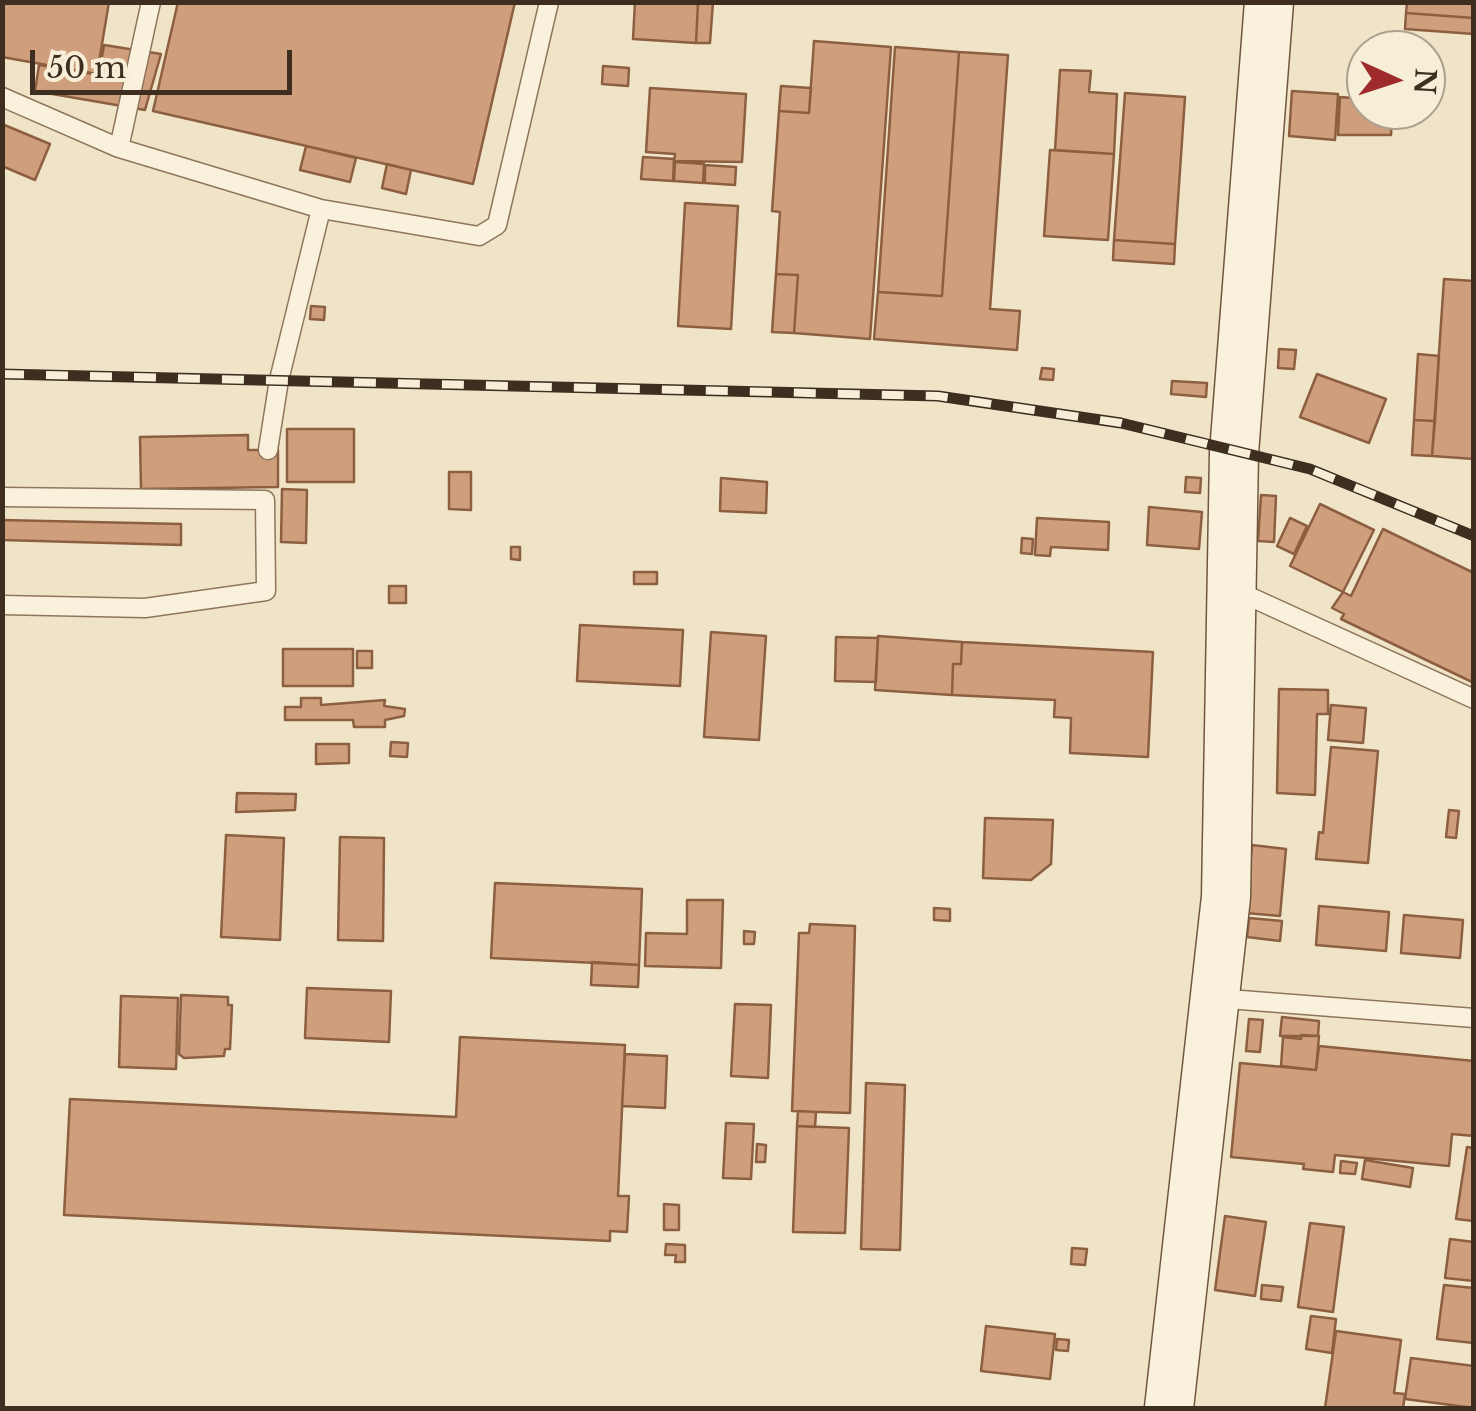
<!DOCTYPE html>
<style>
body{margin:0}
#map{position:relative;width:1476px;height:1411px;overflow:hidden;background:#f0e4c8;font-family:"Libre Baskerville",serif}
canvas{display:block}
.frame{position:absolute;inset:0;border:5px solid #3d2e20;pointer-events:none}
.north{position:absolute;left:1346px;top:30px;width:100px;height:100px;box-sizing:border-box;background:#f7eed8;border:2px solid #ada18e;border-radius:50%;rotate:93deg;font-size:28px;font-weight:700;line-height:40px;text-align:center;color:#3d2e20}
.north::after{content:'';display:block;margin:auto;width:35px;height:45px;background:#9e2a2b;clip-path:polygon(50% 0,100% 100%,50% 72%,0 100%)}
.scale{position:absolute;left:30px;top:50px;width:262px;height:45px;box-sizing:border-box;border:5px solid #3d2e20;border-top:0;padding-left:12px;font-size:30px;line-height:35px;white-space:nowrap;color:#3d2e20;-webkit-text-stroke:8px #f7eed8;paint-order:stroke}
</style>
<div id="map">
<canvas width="1476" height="1411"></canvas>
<div class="frame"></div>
<div class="north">N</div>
<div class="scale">50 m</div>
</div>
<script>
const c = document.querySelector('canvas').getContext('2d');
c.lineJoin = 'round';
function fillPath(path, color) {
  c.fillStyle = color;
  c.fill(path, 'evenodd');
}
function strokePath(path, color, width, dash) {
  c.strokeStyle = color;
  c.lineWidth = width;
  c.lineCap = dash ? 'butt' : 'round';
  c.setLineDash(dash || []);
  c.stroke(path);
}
const building = new Path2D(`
 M2,2h107l-12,72 -95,-17z
 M178,2h337l-42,182 -320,-73z
 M635,2h63l-2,41 -63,-4z
 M698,2h15l-3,41h-14z
 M1407,2h67v16l-68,-5z
 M1406,13l68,5v16l-69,-5z
 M814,41l77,6 -21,292 -76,-6 4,-58 -22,-1 4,-62 -8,-1 7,-100 30,2z
 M104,45l57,9 -16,56 -110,-19 4,-26 60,10z
 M895,47l64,5 -17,244 -64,-4z
 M959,52l49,3 -18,254 30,2 -3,39 -143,-11 4,-47 64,4z
 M603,66l26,2 -1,18 -26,-2z
 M1060,70l31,1 -2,21 28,2 -3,60 -59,-4z
 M781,86l30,2 -2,25 -30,-2z
 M650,88l96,6 -4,68 -68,-1 1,-7 -29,-2z
 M1292,91l46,3 -3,46 -46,-4z
 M1125,93l60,4 -10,147 -61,-4z
 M1340,97l26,2v11h18v4l8,1 -1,20h-53z
 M2,124l48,20 -15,36 -33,-14z
 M306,146l50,12 -6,24 -50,-12z
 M1050,150l64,4 -6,86 -64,-4z
 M643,157l31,2 -1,22 -32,-2z
 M675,162l29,2 -1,19 -29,-2z
 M387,164l24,6 -5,24 -24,-6z
 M705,165l31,2 -1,18 -30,-2z
 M685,203l53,3 -7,123 -53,-3z
 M1114,240l61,4 -1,20 -61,-4z
 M776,274l22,1 -4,58 -22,-1z
 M1444,279l30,2v178l-42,-3z
 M311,306l14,1 -1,13 -14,-1z
 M1279,349l17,1 -2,19 -16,-1z
 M1418,354l21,2 -4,65 -21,-1z
 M1042,368l12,1 -1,11 -13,-1z
 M1317,374l69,25 -17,44 -69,-26z
 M1172,381l35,2 -1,14 -35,-3z
 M1414,420l21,1 -3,35 -20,-1z
 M287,429h67v53h-67z
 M248,435v15h30v37l-137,2 -1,-52z
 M449,472h22v38l-22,-1z
 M1186,477l15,1 -1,15 -15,-1z
 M721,478l46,4 -1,31 -46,-2z
 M282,489l25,1 -1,53 -25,-1z
 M1261,495l15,1 -2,46 -16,-1z
 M1320,504l54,26 -31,62 -53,-26z
 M1149,507l53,5 -3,37 -52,-4z
 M1037,518l72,4 -1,28 -57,-3 -1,9 -15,-1z
 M1290,518l17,8 -13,28 -17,-8z
 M2,520l179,4v21l-179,-5z
 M1383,529l91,44 -2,109 -131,-63 3,-5 -12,-6 11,-16 8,4z
 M1022,538l11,1 -1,15 -11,-1z
 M511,547h9v13l-9,-1z
 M634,572h23v12h-23z
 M389,586h17v17h-17z
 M580,625l103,5 -3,56 -103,-5z
 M711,632l55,4 -7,104 -55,-3z
 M878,636l84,6 -1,22h-8l-1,31 -77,-5z
 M836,637l42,1 -2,44 -41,-1z
 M962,642l191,10 -5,105 -78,-4 1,-35 -17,-1 1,-17 -103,-5 1,-31h8z
 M283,649h70v37h-70z
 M357,651h15v17h-15z
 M1279,689l49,1v24h-11l-2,81 -38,-2z
 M301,698h20v7l64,-5 -1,6 21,3 -1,7 -19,4v7h-31l-1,-7h-68v-13h16z
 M1331,705l35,3 -3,35 -35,-3z
 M391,742l17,1 -1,14 -17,-1z
 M316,744h33v19l-33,1z
 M1331,747l47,4 -10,112 -52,-4 3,-27 4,1z
 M237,793l59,1 -1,16 -59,2z
 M1449,810l10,1 -3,27 -10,-1z
 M985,818l68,2 -2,44 -20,16 -48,-2z
 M226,835l58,3 -4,102 -59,-3z
 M340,837l44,1 -1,103 -45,-1z
 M1252,845l34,4 -6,67 -34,-3z
 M495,883l147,6 -3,76 -148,-7z
 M687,900h36l-2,68 -76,-2 1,-33 41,1z
 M1319,906l70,6 -3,39 -70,-6z
 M934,908l16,1v12l-16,-1z
 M1404,915l59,5 -3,38 -59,-5z
 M1249,918l33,3 -2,20 -33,-4z
 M810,924l45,2 -5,187 -58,-2 7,-178h10z
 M744,931l11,1 -1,12h-10z
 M592,962l47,3 -1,22 -47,-2z
 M307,988l84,3 -2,51 -84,-4z
 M181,995l47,2v8h4l-2,44h-5l-1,7 -40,2 -5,-4z
 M121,996l57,2 -2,71 -57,-2z
 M735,1004l36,1 -3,73 -37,-2z
 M1282,1017l37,4 -1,15h-38z
 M1249,1019l14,1 -3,32 -14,-1z
 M1301,1035l18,1 -3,34 -35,-4 2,-29 18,2z
 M460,1037l165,8 -7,151h11l-2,36 -17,-1v10l-546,-26 6,-116 386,18z
 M1319,1046l155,15v75l-22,-2 -3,32 -114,-11 -2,17 -30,-3 1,-5 -73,-7 9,-94 76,7z
 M625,1054l42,2 -2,52 -43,-2z
 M866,1083l39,2 -5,165 -39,-1z
 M798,1111l18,1 -1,15 -18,-1z
 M726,1123l28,1 -3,55 -28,-1z
 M797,1126l52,2 -4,105 -52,-1z
 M757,1144l9,1 -1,17h-9z
 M1467,1147l7,1v73l-18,-2z
 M1365,1160l48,8 -3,19 -48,-8z
 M1341,1161l16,2 -2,11 -15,-1z
 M664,1204l15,1v25h-15z
 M1225,1216l41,6 -11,74 -40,-6z
 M1310,1223l34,4 -11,85 -35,-5z
 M1450,1239l24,3v39l-29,-3z
 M666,1244l19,1v17h-10l1,-7h-11z
 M1072,1248l15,1 -2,16 -14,-1z
 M1262,1285l21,2 -2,14 -20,-2z
 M1444,1285l30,3v55l-37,-4z
 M1311,1316l25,3 -4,34 -26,-4z
 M986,1326l69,8 -5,45 -69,-8z
 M1336,1331l65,9 -7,53 11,1 -2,14h-78z
 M1057,1339l12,1 -1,11 -12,-1z
 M1411,1358l63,8v42l-69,-9z`);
const lane = new Path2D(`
 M2,97l117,51 202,61 -42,171 -11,70
 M119,148l32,-146
 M321,209l158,27 18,-11 52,-223
 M2,497l263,3 1,91 -121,17 -143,-3
 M1235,590l239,109
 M1215,998l259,20`);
const secondary = new Path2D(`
 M1169,1408l57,-511 8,-444 35,-451`);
const rail = new Path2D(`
 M2,374l936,22 183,27 189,46 164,67`);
fillPath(building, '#cf9f7d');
strokePath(building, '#8d5f41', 2.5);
strokePath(lane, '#8d765c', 21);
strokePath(secondary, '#6f573f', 51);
strokePath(lane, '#faf1dc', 18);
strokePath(secondary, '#faf1dc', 48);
strokePath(rail, '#3d2e20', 11);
strokePath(rail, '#f7eed8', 8, [22]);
</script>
